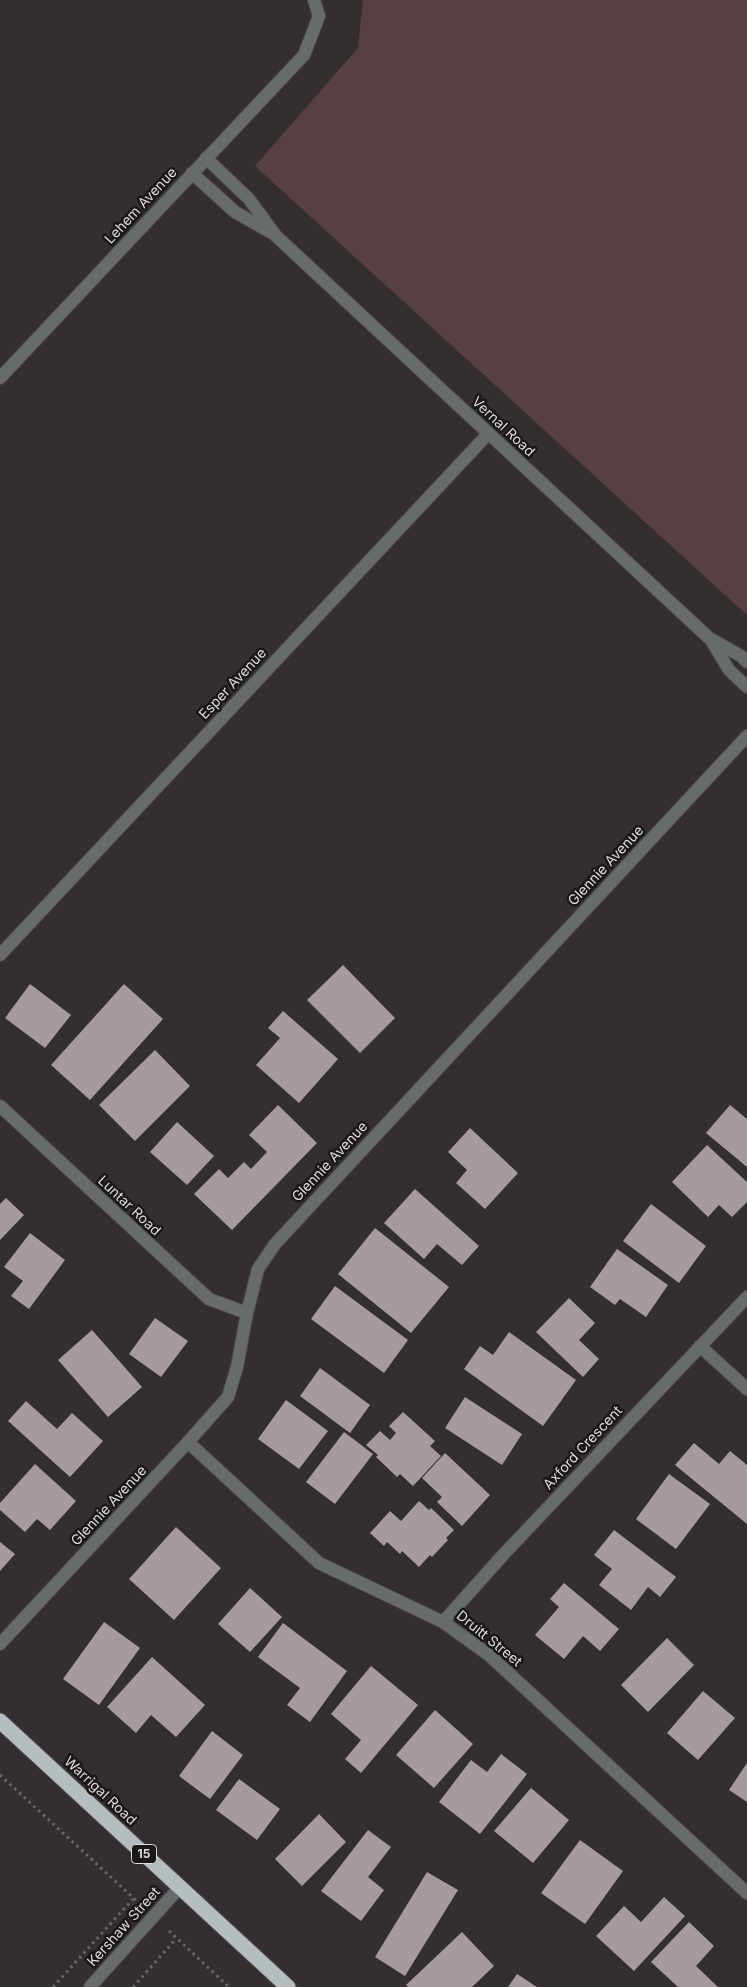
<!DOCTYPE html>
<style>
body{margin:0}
canvas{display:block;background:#352e2f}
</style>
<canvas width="747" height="1987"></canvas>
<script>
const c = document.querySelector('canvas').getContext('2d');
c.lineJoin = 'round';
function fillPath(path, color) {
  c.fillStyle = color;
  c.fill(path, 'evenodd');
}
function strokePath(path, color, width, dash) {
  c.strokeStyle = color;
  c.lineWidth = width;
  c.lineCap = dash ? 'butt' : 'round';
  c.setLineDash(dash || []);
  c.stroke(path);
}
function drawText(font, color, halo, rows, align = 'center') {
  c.font = font + ' Inter,sans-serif';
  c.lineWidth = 5;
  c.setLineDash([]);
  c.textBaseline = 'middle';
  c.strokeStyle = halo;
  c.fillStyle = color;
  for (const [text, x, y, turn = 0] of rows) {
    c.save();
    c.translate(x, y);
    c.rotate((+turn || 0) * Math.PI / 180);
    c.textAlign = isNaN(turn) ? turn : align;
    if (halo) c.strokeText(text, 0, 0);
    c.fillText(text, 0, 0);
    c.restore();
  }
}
const green = new Path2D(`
 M363,0h384v615l-492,-449 103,-118z`);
const building = new Path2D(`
 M343,965l52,53 -35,35 -53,-53z
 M30,984l41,31 -26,33 -40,-30z
 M124,984l39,35 -73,81 -39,-35z
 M283,1011l55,48 -39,44 -43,-38 24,-27 -12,-10z
 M155,1050l35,36 -55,55 -36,-36z
 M278,1105l39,38 -85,87 -38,-36 25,-25 9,9 16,-16 7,7 16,-17 -18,-17z
 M730,1105l17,14v48l-41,-34z
 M177,1122l37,34 -27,29 -37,-33z
 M470,1128l48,45 -33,36 -29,-26 11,-13 -19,-18z
 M707,1145l40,37v20l-15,15 -13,-12 -11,12 -36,-35z
 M415,1189l64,57 -17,19 -25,-21 -13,15 -40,-36z
 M6,1198l18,17 -24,25v-36z
 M651,1204l55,42 -27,37 -56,-42z
 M375,1228l74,59 -38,46 -73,-59z
 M30,1233l35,27 -36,49 -18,-13 12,-15 -19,-14z
 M617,1249l51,36 -22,32 -26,-18 -5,6 -25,-18z
 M335,1286l73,54 -24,33 -73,-54z
 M569,1298l26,25 -16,17 20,19 -16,18 -47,-45z
 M155,1318l33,23 -27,36 -32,-23z
 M92,1330l50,57 -34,30 -50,-57z
 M509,1332l67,48 -33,46 -79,-57 16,-23 13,9z
 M320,1368l50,37 -20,28 -50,-37z
 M465,1397l57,37 -20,31 -57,-37z
 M286,1400l42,31 -29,38 -41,-30z
 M26,1401l31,28 15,-16 31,28 -33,36 -62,-56z
 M403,1412l32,29 -5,5 11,10 -28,30 -13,-12 -3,3 -21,-20 2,-2 -12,-10 14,-14 10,9 6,-7 -7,-7z
 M344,1432l29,22 -38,50 -29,-22z
 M694,1443l25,21 11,-13 17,14v59l-72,-59z
 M445,1453l45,42 -28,31 -25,-24 5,-5 -20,-19z
 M35,1464l41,37 -26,29 -13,-11 -12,13 -25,-22v-7z
 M669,1474l41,30 -34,45 -40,-30z
 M419,1501l10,9 2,-2 23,22 -8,8 2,2 -16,17 -2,-2 -11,12 -17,-16 -2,3 -13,-12 -3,4 -14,-13 20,-22 11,10z
 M176,1527l45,41 -47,52 -45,-41z
 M614,1530l62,47 -16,20 -12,-10 -17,23 -32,-25 13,-16 -18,-14z
 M0,1542l15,12 -15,17z
 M564,1583l55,46 -19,22 -17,-15 -19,23 -29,-24 24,-28 -9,-8z
 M250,1588l32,29 -32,35 -32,-28z
 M104,1622l36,26 -41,57 -36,-26z
 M283,1623l64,48 -37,51 -23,-17 13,-17 -42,-31z
 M667,1638l27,27 -46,47 -27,-27z
 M152,1657l53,48 -29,32 -25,-22 -15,18 -29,-26z
 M371,1666l47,39 -57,68 -16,-14 16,-19 -30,-26z
 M703,1691l32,27 -37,42 -31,-27z
 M435,1710l38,34 -39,44 -38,-33z
 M212,1731l31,24 -33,44 -31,-23z
 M501,1754l26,20 -47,60 -41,-32 32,-42 16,12z
 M747,1763v39l-18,-12z
 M239,1779l41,30 -23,31 -41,-30z
 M531,1788l38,32 -36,43 -39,-32z
 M319,1814l27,28 -44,44 -27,-27z
 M368,1830l23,17 -23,30 16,13 -23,31 -40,-30z
 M580,1840l43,31 -38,53 -44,-31z
 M427,1872l31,18 -53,86 -30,-19z
 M664,1897l21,19 -51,55 -38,-35 28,-30 17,16z
 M689,1922l25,24 -18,20 22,21h-40l-27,-25z
 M462,1932l32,34 -22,21h-64l-2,-2z
 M517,1974l20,13h-29z`);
const path = new Path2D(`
 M0,1775l139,128
 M169,1931l60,56
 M53,1987l80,-88
 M133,1987l43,-48`);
const minor = new Path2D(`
 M206,158l43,41 27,37 433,402 32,18 6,6
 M192,173l43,39 37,21
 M0,378l304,-323 15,-39 -5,-16
 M711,640l18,30 18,17
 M0,955l488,-521
 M0,1106l209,193 38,14
 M700,1346l47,43
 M188,1442l131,121 124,59 46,33 258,238
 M443,1622l60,-67 244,-258
 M0,1644l188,-202 40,-45 9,-30 10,-54 11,-44 17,-25 472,-508
 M90,1987l90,-100`);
const highway = new Path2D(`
 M0,1721l288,266`);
const shields = [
 [144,1854,25]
];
const shieldNames = [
 ["15",144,1854]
];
const streetNames = [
 ["Lehem Avenue",141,206,-47],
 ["Vernal Road",503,427,43],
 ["Esper Avenue",233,684,-47],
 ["Glennie Avenue",606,866,-47],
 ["Glennie Avenue",330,1162,-47],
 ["Luntar Road",129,1206,43],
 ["Axford Crescent",583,1448,-47],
 ["Glennie Avenue",109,1506,-47],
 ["Druitt Street",489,1639,39],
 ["Warrigal Road",100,1791,43],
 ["Kershaw Street",124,1927,-48]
];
fillPath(green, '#574044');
fillPath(building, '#a49b9c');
strokePath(minor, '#504a4b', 14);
strokePath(highway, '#504a4b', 17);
strokePath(path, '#6c6566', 3, [2.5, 4]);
strokePath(minor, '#686b6c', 12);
strokePath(highway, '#b5bdc0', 15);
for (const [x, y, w] of shields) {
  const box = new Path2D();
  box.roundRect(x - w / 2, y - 9.5, w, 19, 4);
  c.fillStyle = '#1a1717';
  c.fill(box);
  strokePath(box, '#dfdadb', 1);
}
drawText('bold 12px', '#dfdadb', null, shieldNames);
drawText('14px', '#dfdadb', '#1a1717', streetNames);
</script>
